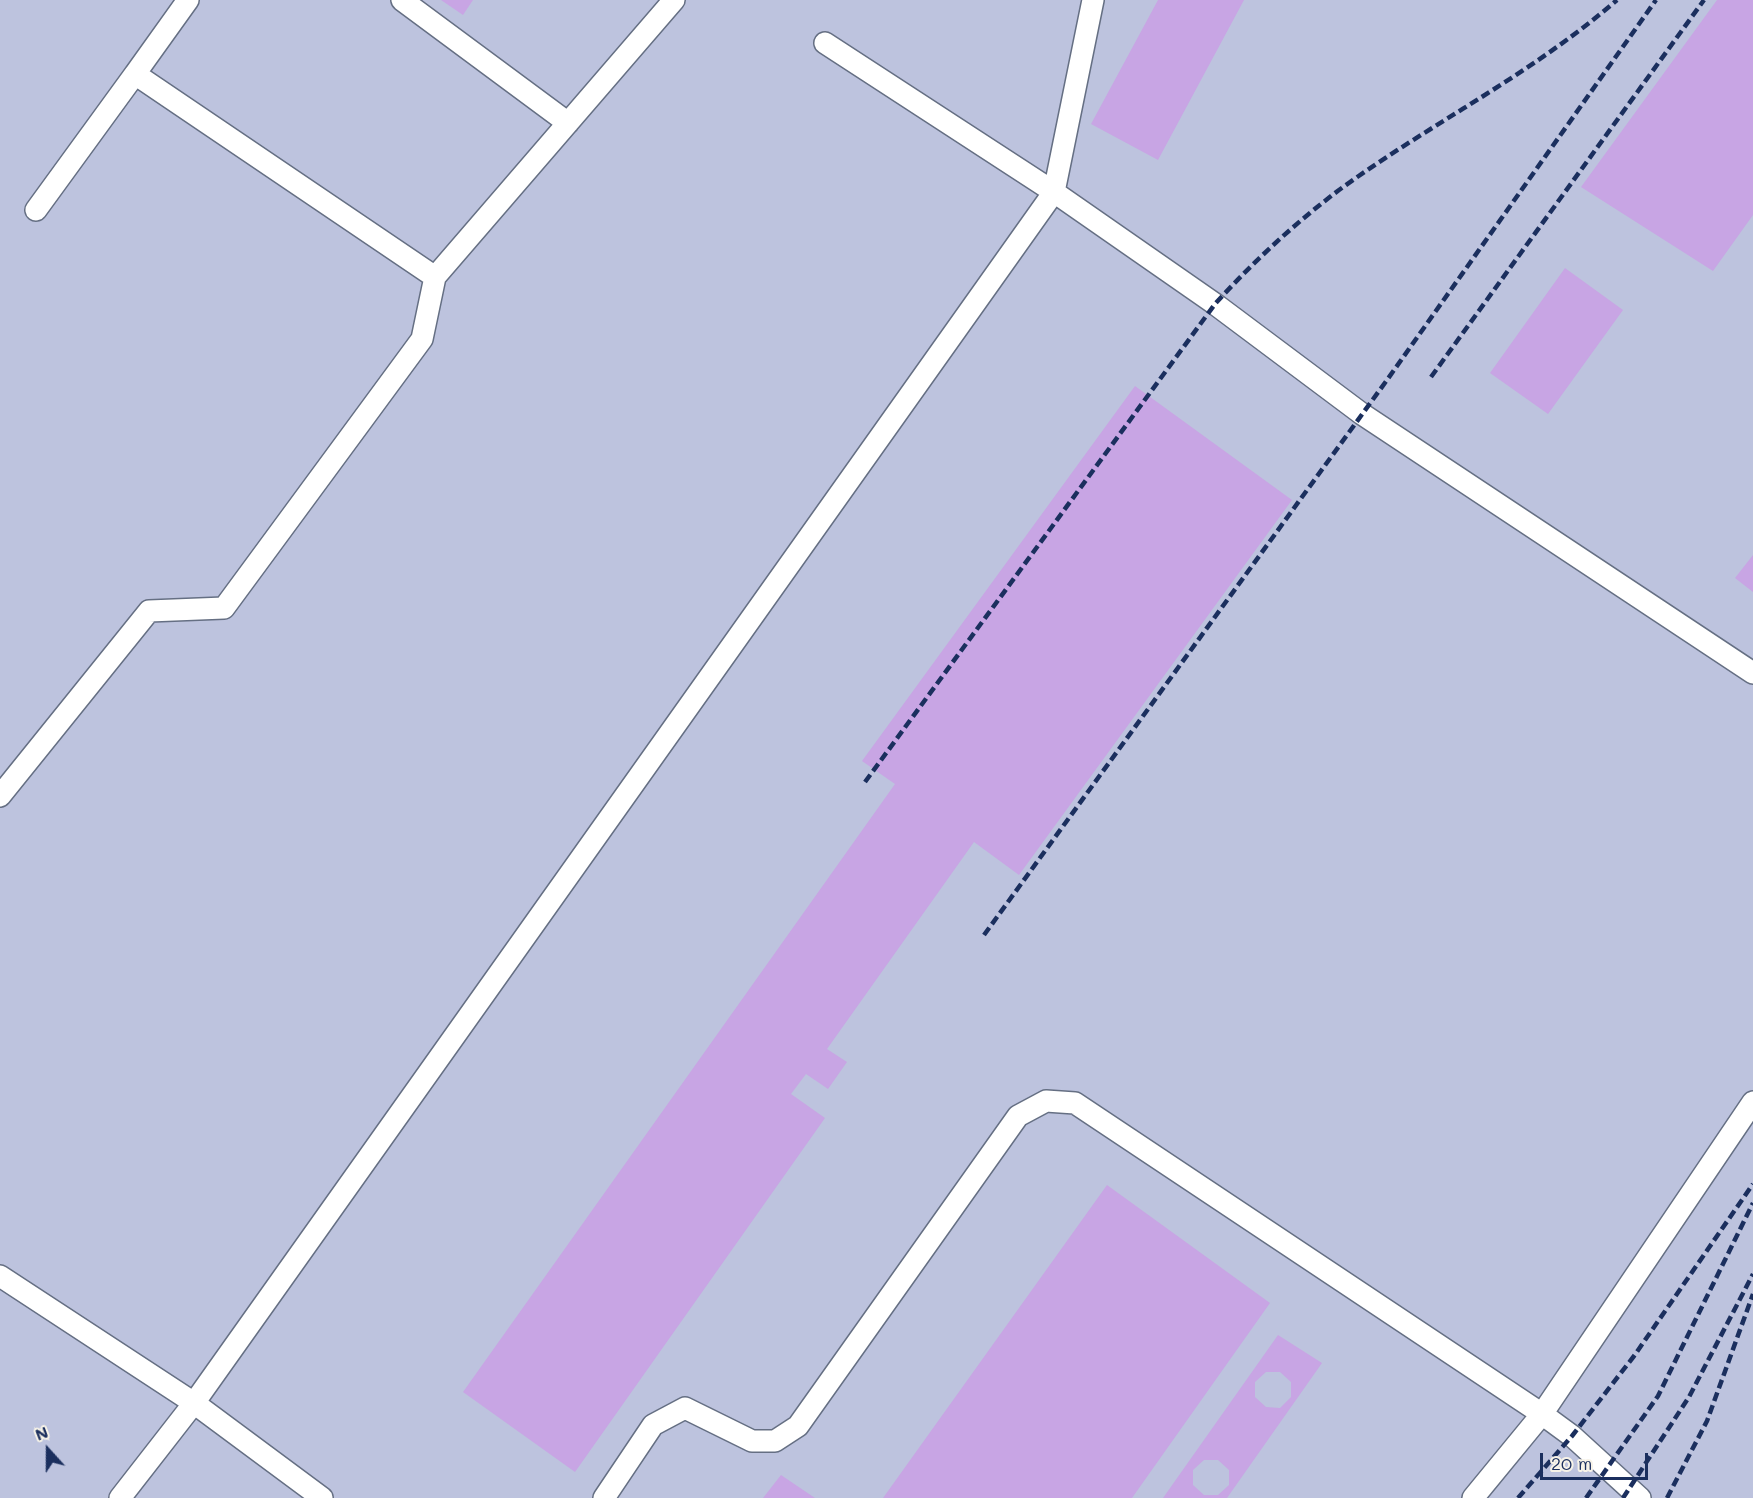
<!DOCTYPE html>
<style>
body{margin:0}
#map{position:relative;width:1753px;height:1498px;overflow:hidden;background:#eee5c8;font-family:Mali,sans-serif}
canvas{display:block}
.north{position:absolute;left:18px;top:1420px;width:60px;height:60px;-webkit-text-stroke:4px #f7f3e8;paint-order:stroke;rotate:339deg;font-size:16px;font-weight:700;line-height:24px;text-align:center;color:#1b2f5e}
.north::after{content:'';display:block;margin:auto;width:21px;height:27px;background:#1b2f5e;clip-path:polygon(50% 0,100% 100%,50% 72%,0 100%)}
.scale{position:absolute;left:1540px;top:1453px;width:108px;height:27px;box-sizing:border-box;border:3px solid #1b2f5e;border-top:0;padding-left:8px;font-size:18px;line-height:21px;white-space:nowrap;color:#1b2f5e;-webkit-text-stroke:4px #f7f3e8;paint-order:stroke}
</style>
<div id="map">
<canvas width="1753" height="1498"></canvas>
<div class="north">N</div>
<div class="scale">20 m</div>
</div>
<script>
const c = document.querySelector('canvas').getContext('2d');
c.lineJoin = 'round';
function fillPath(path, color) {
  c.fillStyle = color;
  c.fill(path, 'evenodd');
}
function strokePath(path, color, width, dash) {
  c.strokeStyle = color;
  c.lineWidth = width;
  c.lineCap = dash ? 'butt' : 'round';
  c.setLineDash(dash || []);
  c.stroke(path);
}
const industrial = new Path2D(`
 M0,0h1753v1498h-1753z`);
const building = new Path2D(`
 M441,0h32l-10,15z
 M1158,0h86l-86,160 -67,-36z
 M1717,0h36v215l-40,56 -132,-84z
 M1565,268l58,42 -75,104 -58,-41z
 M1135,386l157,114 -273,375 -45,-33 -147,207 20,13 -19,27 -22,-15 -15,20 34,24 -250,354 -112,-80 432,-608 -33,-23z
 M1753,555v37l-18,-14z
 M1107,1185l163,118 -138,195h-249z
 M1278,1335l44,28 -95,135h-64zM1266,1372h14l11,10v15l-11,11 -14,-1 -11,-10v-15zM1204,1460h14l11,10v15l-11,10h-14l-11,-10v-15z
 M781,1475l34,23h-52z`);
const service = new Path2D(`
 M402,0l166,123
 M825,43l229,149 161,112 147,110 391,259
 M135,74l53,-74
 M36,210l99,-136 300,203
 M0,796l149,-185 75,-3 198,-269 13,-62 239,-277
 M0,1276l194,127 128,95
 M120,1498l74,-95 860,-1211 39,-192
 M604,1498l49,-73 32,-17 67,33h23l23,-15 220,-310 28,-15 29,2 467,311 30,22 68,62
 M1473,1498l69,-84 211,-312`);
const rail = new Path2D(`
 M1431,377l273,-377
 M865,782l350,-478c38,-42 79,-80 124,-114 92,-67 190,-114 278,-190
 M984,935l403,-555 269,-380
 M1518,1498l54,-62 62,-80 119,-172
 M1586,1498l72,-102 95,-193
 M1623,1498l66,-101 64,-123
 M1667,1498l40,-77 46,-127`);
fillPath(industrial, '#bdc3de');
fillPath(building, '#c8a5e4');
strokePath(service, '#656f83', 24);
strokePath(service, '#fff', 21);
strokePath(rail, '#1b2f5e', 4.5, [9, 4.5]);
</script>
